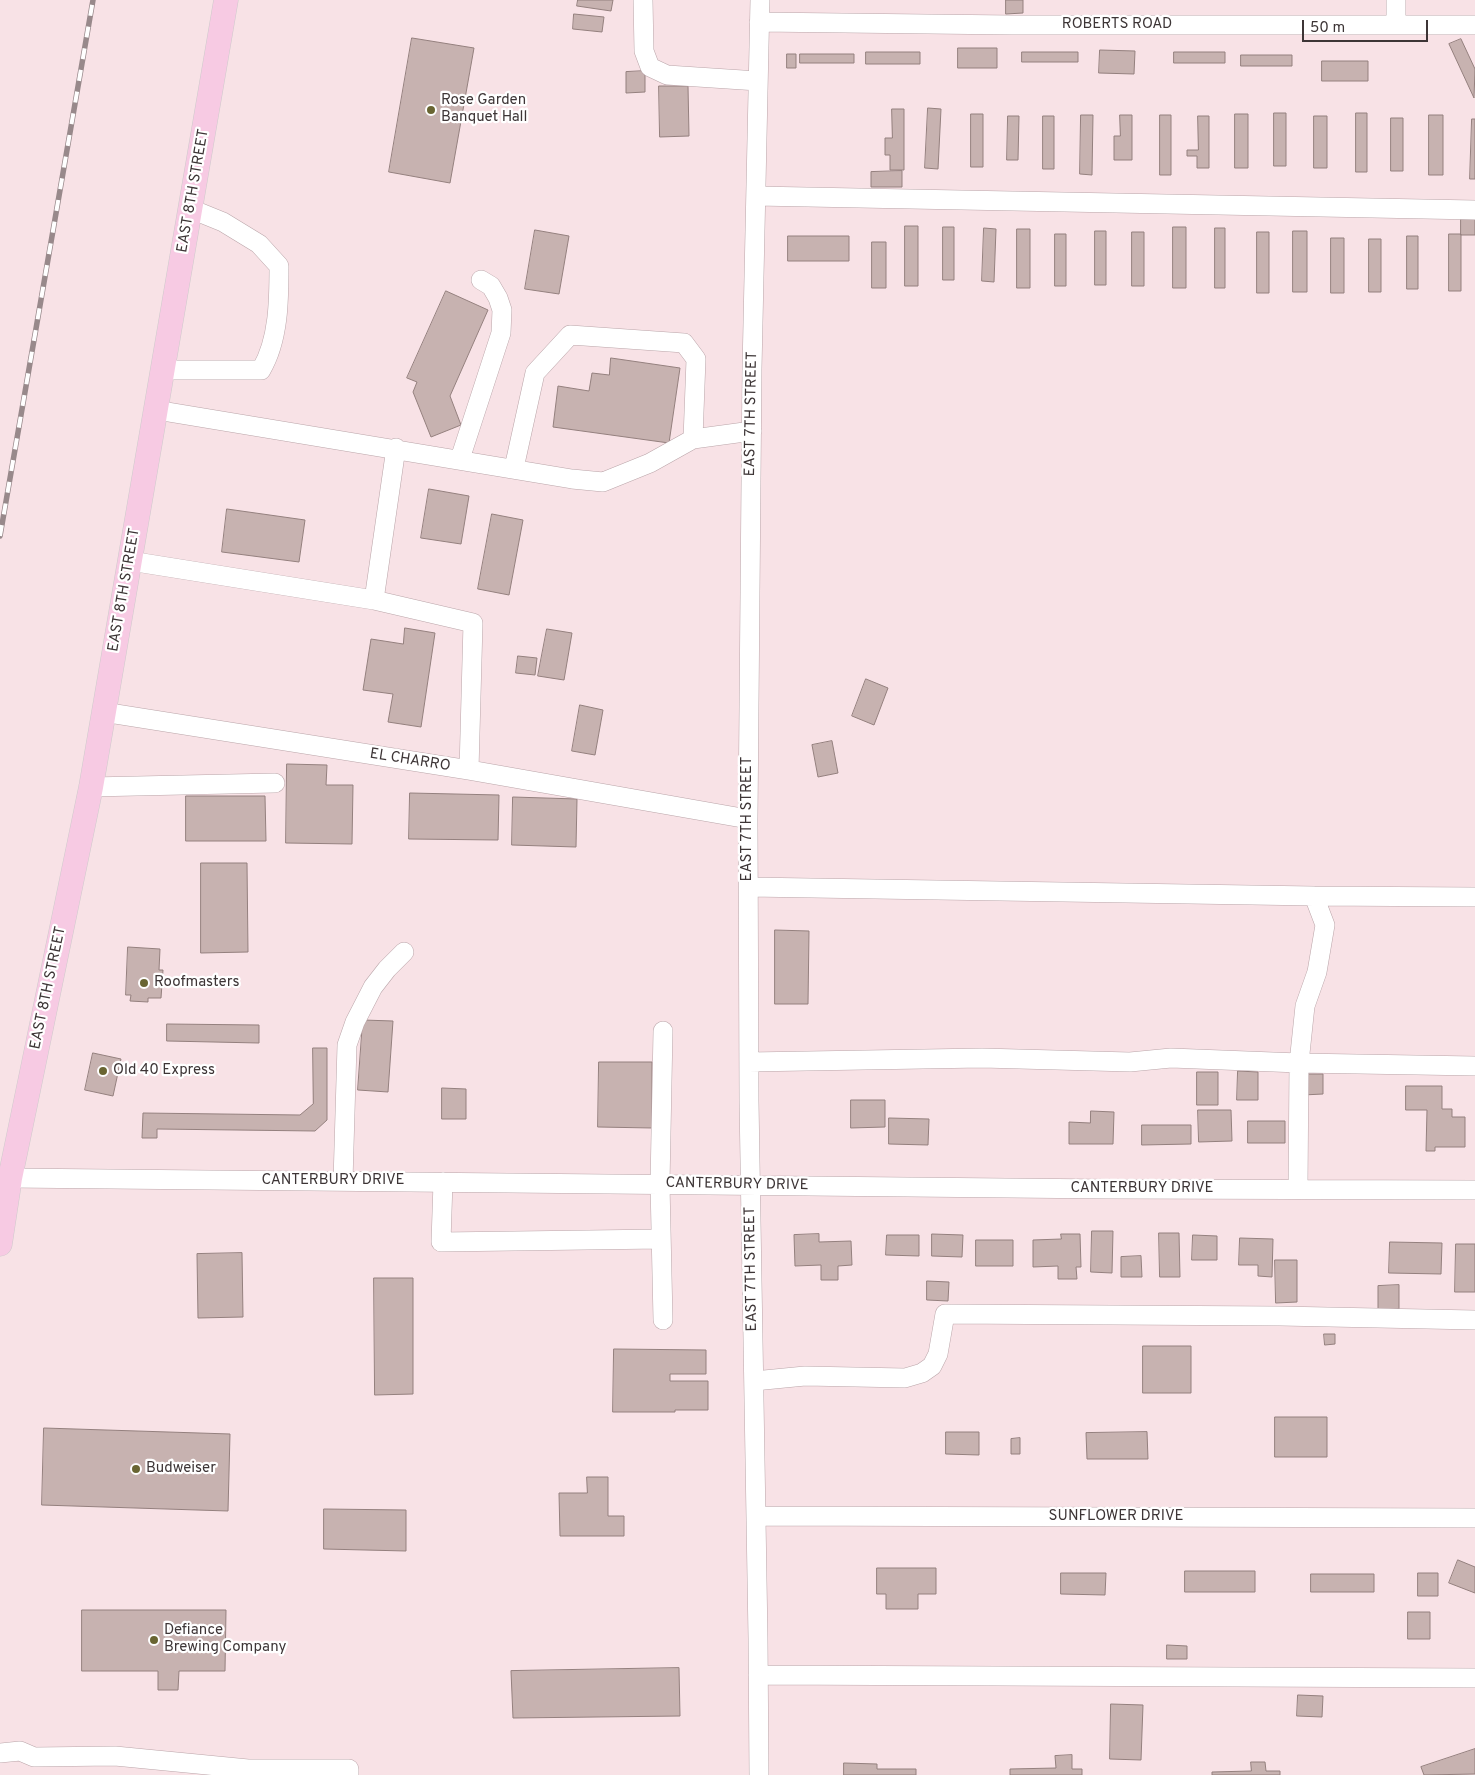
<!DOCTYPE html>
<style>
body{margin:0}
#map{position:relative;width:1475px;height:1775px;overflow:hidden;background:#f8e2e6;font-family:Overpass,sans-serif}
canvas{display:block}
.scale{position:absolute;left:1302px;top:20px;width:126px;height:22px;box-sizing:border-box;border:2px solid #3d3536;border-top:0;padding-left:6px;font-size:15px;line-height:18px;white-space:nowrap;color:#3d3536;-webkit-text-stroke:4px #fff;paint-order:stroke}
</style>
<div id="map">
<canvas width="1475" height="1775"></canvas>
<div class="scale">50 m</div>
</div>
<script>
const c = document.querySelector('canvas').getContext('2d');
c.lineJoin = 'round';
function fillPath(path, color) {
  c.fillStyle = color;
  c.fill(path, 'evenodd');
}
function strokePath(path, color, width, dash) {
  c.strokeStyle = color;
  c.lineWidth = width;
  c.lineCap = dash ? 'butt' : 'round';
  c.setLineDash(dash || []);
  c.stroke(path);
}
function drawText(font, color, halo, rows, align = 'center') {
  c.font = font + ' Overpass,sans-serif';
  c.lineWidth = 4.5;
  c.setLineDash([]);
  c.textBaseline = 'middle';
  c.strokeStyle = halo;
  c.fillStyle = color;
  for (const [text, x, y, turn = 0] of rows) {
    c.save();
    c.translate(x, y);
    c.rotate((+turn || 0) * Math.PI / 180);
    c.textAlign = isNaN(turn) ? turn : align;
    if (halo) c.strokeText(text, 0, 0);
    c.fillText(text, 0, 0);
    c.restore();
  }
}
const building = new Path2D(`
 M578,0h35l-2,11 -34,-5z
 M1006,0h17v13l-17,1z
 M574,14l30,3 -2,15 -29,-3z
 M412,38l62,10 -24,135 -61,-11z
 M1461,39l14,30 -1,29 -25,-54z
 M958,48h39v20h-39z
 M1100,50l35,1 -1,23 -35,-1z
 M866,52h54v12h-54z
 M1022,52h56v10h-56z
 M1174,52h51v11h-51z
 M787,54h9v14h-9z
 M800,54h54v9h-54z
 M1241,55h51v11h-51z
 M1322,61h46v20h-46z
 M645,71v21l-19,1v-21z
 M659,86h29l1,50 -29,1z
 M928,108l13,1 -3,60 -13,-1z
 M892,109h12v61h-14v-15h-5v-17h7z
 M1274,113h12v53h-12z
 M1356,113h11v59h-11z
 M971,114h12v53h-12z
 M1235,114h13v54h-13z
 M1081,115h12l-1,60 -12,-1z
 M1120,115h12v45h-18v-24h6z
 M1160,115h11v60h-11z
 M1429,115h14v60h-14z
 M1008,116h11l-1,44h-11z
 M1043,116h11v53h-11z
 M1198,116h11v52h-12v-12h-10v-6h11z
 M1314,116h13v52h-13z
 M1391,118h12v53h-12z
 M1472,119h3v60h-5z
 M902,171v16h-31v-15z
 M1461,219h14v16h-14z
 M905,226h13v60h-13z
 M943,227h11v53h-11z
 M1173,227h13v61h-13z
 M984,228l12,1 -2,53 -12,-1z
 M1215,228h10v60h-10z
 M1017,229h13v59h-13z
 M535,230l34,6 -10,58 -34,-5z
 M1095,231h11v54h-11z
 M1293,231h14v61h-14z
 M1132,232h12v54h-12z
 M1257,232h12v61h-12z
 M1055,234h11v52h-11z
 M1449,234h12v57h-12z
 M788,236h61v25h-61z
 M1407,236h11v53h-11z
 M1331,238h13v55h-13z
 M1369,239h12v53h-12z
 M872,242h14v46h-14z
 M446,291l42,19 -38,86 11,29 -30,12 -18,-45 4,-10 -10,-4z
 M611,358l69,10 -11,75 -116,-16 5,-41 31,5 3,-18 17,2z
 M429,489l40,7 -8,48 -40,-6z
 M227,509l78,11 -6,42 -77,-10z
 M492,514l31,6 -14,75 -31,-6z
 M405,628l30,5 -14,94 -33,-5 5,-28 -30,-4 8,-51 32,5z
 M547,629l25,4 -8,47 -26,-4z
 M518,656l19,2 -2,17 -19,-2z
 M866,679l22,9 -14,37 -22,-9z
 M580,705l23,5 -8,45 -23,-4z
 M832,741l6,32 -20,4 -6,-32z
 M287,764l40,1 -1,20h27l-1,59 -66,-1z
 M410,793l89,2 -1,45 -89,-1z
 M186,796h79l1,45h-80z
 M513,797l64,2 -1,48 -64,-2z
 M201,863h46l1,89 -47,1z
 M775,930l34,1 -1,73h-33z
 M128,947l32,2 -1,21h4l-2,28h-13v4l-18,-1 1,-6h-5z
 M363,1020l30,1 -5,71 -30,-2z
 M167,1024l92,1v18l-92,-2z
 M313,1048h14v72l-12,11 -158,-2v9h-15l1,-25 157,2 13,-11z
 M93,1053l28,6 -8,37 -28,-6z
 M599,1062h53v66l-54,-1z
 M1238,1071l20,1v28h-21z
 M1197,1072h21v33h-21z
 M1303,1074h20v20l-20,1z
 M1406,1086h36v23h10v8h13v30h-30v4h-9l1,-41h-21z
 M442,1088l24,1v30h-24z
 M851,1100h34v27l-34,1z
 M1198,1110h33l1,31 -33,1z
 M1091,1111l23,1 -1,32h-44v-22l21,1z
 M889,1118l40,1 -1,26 -39,-1z
 M1248,1121h37v22h-37z
 M1142,1125h49v19l-49,1z
 M1092,1231h21l-1,42 -21,-1z
 M1159,1233h20l1,44h-20z
 M819,1234v8l32,-1 1,24 -14,1v14h-17v-15l-26,1 -1,-31z
 M932,1234l31,1 -1,22 -30,-1z
 M1061,1234h19l1,33h-5l1,12h-19v-13l-25,1v-27l28,-1z
 M887,1235h32v21l-33,-1z
 M1193,1235l24,1v24h-25z
 M1240,1238l33,1 -1,38 -14,-1v-11h-19z
 M976,1240h37v26h-37z
 M1390,1242l52,1 -1,31 -52,-1z
 M1456,1244h19v48h-20z
 M242,1253l1,64 -45,1 -1,-64z
 M1141,1256l1,21h-21v-20z
 M1275,1260h22v42l-21,1z
 M374,1278h39v116l-38,1z
 M927,1281l22,1 -1,19 -21,-1z
 M1399,1285v24l-21,1v-24z
 M1324,1334h11v10l-10,1z
 M1143,1346h48v47h-48z
 M614,1349l92,1v24h-36v7h38v29h-33v2h-62z
 M1275,1417h52v40h-52z
 M44,1428l186,6 -2,77 -186,-6z
 M946,1432h33v23l-33,-1z
 M1147,1432l1,27h-61l-1,-26z
 M1020,1438v16h-9v-15z
 M587,1477h21v39h16v20h-64l-1,-43h28z
 M324,1509l82,1v41l-82,-2z
 M1458,1560l17,7v26l-26,-10z
 M877,1568h59v26h-18v15h-32v-15h-9z
 M1185,1571h70v21h-70z
 M1061,1573h45l-1,22 -44,-1z
 M1418,1573h20v23h-20z
 M1311,1574h63v18h-63z
 M82,1610h144l-1,61h-46l-1,19h-20v-19h-76z
 M1408,1612h22v27h-22z
 M1167,1645l20,1v13h-20z
 M679,1668l1,48 -167,2 -2,-47z
 M1298,1695l25,1 -1,21 -25,-1z
 M1111,1704l32,1 -2,55 -31,-1z
 M1475,1749v25l-51,1 -3,-8z
 M1072,1755v14h10v6h-72v-6l46,-1 -1,-12z
 M1251,1762h14l1,9h14v4h-68v-3l39,-1z
 M844,1763l33,1v5h39v6h-72z`);
const minor = new Path2D(`
 M643,0l1,51 6,16 17,8 91,6
 M759,22l253,3h463
 M1396,24v-24
 M756,196l719,14
 M163,370h98c18,-30 18,-71 18,-104l-20,-22 -36,-22 -32,-13
 M156,410l416,69 31,3 47,-19 43,-24 3,-80 -12,-16 -114,-8 -35,38 -21,95
 M693,439l59,-8
 M460,459l41,-126 1,-23 -4,-12 -7,-12 -10,-6
 M130,561l244,39 99,23 -4,147
 M374,600l22,-152
 M103,712l366,58 279,49
 M91,787l184,-4
 M749,887l565,9 11,29 -8,47 -12,34 -6,57 -1,126
 M1314,896l161,1
 M663,1031l-3,153 3,136
 M749,1062l233,-4 148,4 41,-4 128,5 176,3
 M10,1178l1097,11 368,1
 M343,1181l4,-136 8,-23 18,-35 14,-18 17,-17
 M443,1182l-2,60 220,-3
 M754,1381l51,-5 100,2 17,-5 10,-7 6,-12 7,-40 335,2 195,4
 M756,1516l719,2
 M758,1675l717,3
 M0,1753l20,-2 14,6 81,-1 133,13h101v6
 M759,1775l-1,-137 -9,-537 -1,-282 4,-450 8,-369`);
const major = new Path2D(`
 M0,1244l10,-66 81,-391 135,-787`);
const rail = new Path2D(`
 M0,536l93,-536`);
const markers = [
 [431,110,5,"#696532"],
 [144,983,5,"#696532"],
 [103,1071,5,"#696532"],
 [136,1469,5,"#696532"],
 [154,1640,5,"#696532"]
];
const streetNames = [
 ["ROBERTS ROAD",1117,25],
 ["EAST 8TH STREET",194,191,-80],
 ["EAST 7TH STREET",752,414,-89],
 ["EAST 8TH STREET",125,590,-80],
 ["EL CHARRO",410,761,9],
 ["EAST 7TH STREET",748,819,-90],
 ["EAST 8TH STREET",49,988,-78],
 ["CANTERBURY DRIVE",333,1181],
 ["CANTERBURY DRIVE",737,1185,1],
 ["CANTERBURY DRIVE",1142,1189],
 ["EAST 7TH STREET",752,1269,-91],
 ["SUNFLOWER DRIVE",1116,1517]
];
const poiNames = [
 ["Rose Garden",441,101],
 ["Banquet Hall",441,118],
 ["Roofmasters",154,983],
 ["Old 40 Express",113,1071],
 ["Budweiser",146,1469],
 ["Defiance",164,1631],
 ["Brewing Company",164,1648]
];
fillPath(building, '#c7b2b0');
strokePath(building, '#94807e', 1);
strokePath(minor, '#baa5a9', 20);
strokePath(major, '#cdcacb', 25);
strokePath(minor, '#fff', 19);
strokePath(major, '#f7cae3', 24);
strokePath(rail, '#98898b', 5.5);
strokePath(rail, '#fff', 4, [11]);
for (const [x, y, r, color] of markers) {
  const dot = new Path2D();
  dot.arc(x, y, r, 0, 2 * Math.PI);
  c.fillStyle = color;
  c.fill(dot);
  strokePath(dot, '#fff', 2);
}
drawText('15px', '#3d3536', '#fff', streetNames);
drawText('15px', '#3d3536', '#fff', poiNames, 'left');
</script>
